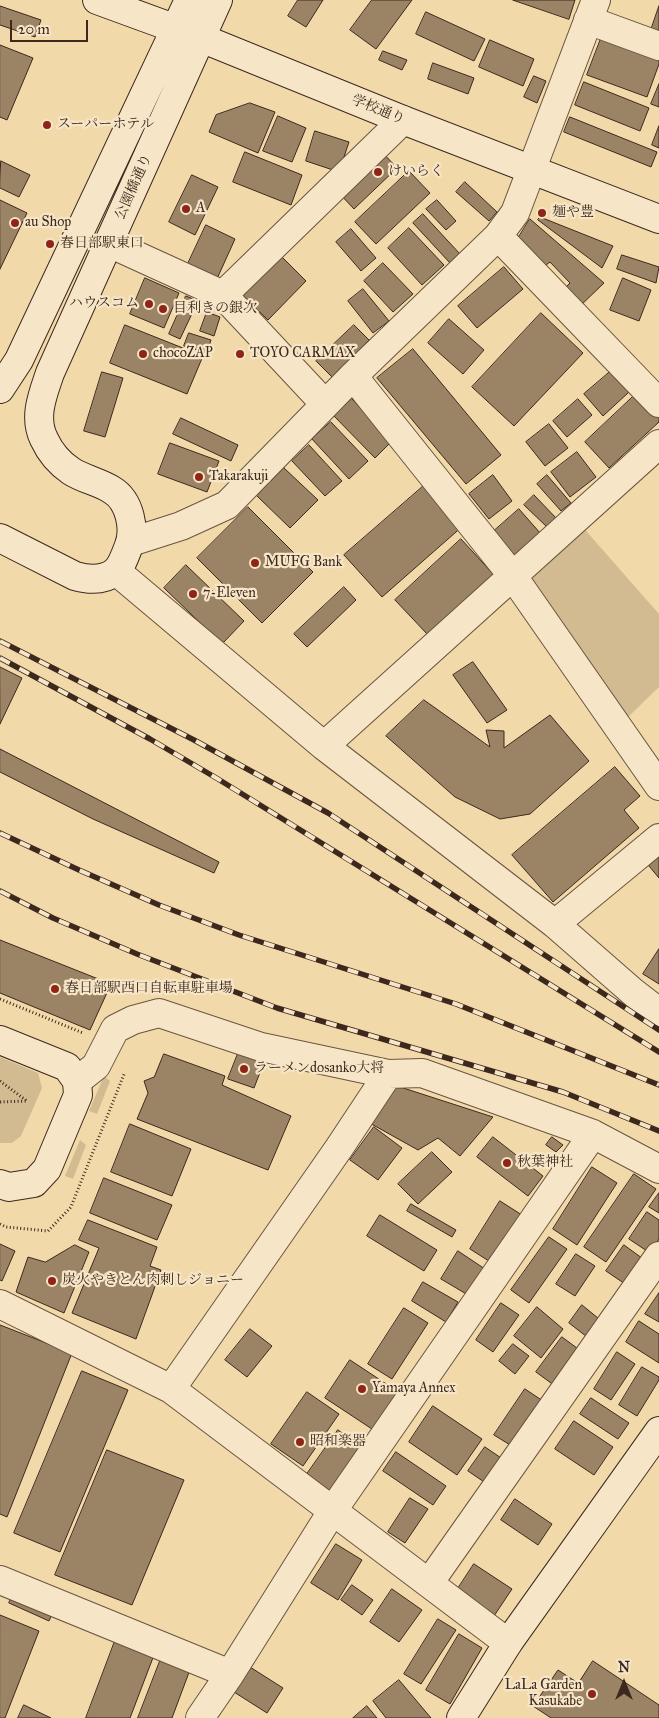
<!DOCTYPE html>
<meta charset="utf-8">
<style>
body{margin:0}
#map{position:relative;width:659px;height:1718px;overflow:hidden;background:#f1d9a9;font-family:"IM FELL Great Primer",serif}
canvas{display:block}
.north{position:absolute;left:599px;top:1658px;width:50px;height:50px;-webkit-text-stroke:4px #f6e6c7;paint-order:stroke;rotate:0deg;font-size:14px;font-weight:700;line-height:20px;text-align:center;color:#3d281e}
.north::after{content:'';display:block;margin:auto;width:18px;height:22px;background:#3d281e;clip-path:polygon(50% 0,100% 100%,50% 72%,0 100%)}
.scale{position:absolute;left:10px;top:20px;width:78px;height:22px;box-sizing:border-box;border:2px solid #3d281e;border-top:0;padding-left:6px;font-size:15px;line-height:18px;white-space:nowrap;color:#3d281e;-webkit-text-stroke:4px #f6e6c7;paint-order:stroke}
</style>
<div id="map">
<canvas width="659" height="1718"></canvas>
<div class="north">N</div>
<div class="scale">20 m</div>
</div>
<script>
const c = document.querySelector('canvas').getContext('2d');
c.lineJoin = 'round';
function fillPath(path, color) {
  c.fillStyle = color;
  c.fill(path, 'evenodd');
}
function strokePath(path, color, width, dash) {
  c.strokeStyle = color;
  c.lineWidth = width;
  c.lineCap = dash ? 'butt' : 'round';
  c.setLineDash(dash || []);
  c.stroke(path);
}
function drawText(font, color, halo, rows, align = 'center') {
  c.font = font + ' "IM FELL Great Primer","Noto Serif JP",serif';
  c.lineWidth = 4.5;
  c.setLineDash([]);
  c.textBaseline = 'middle';
  c.strokeStyle = halo;
  c.fillStyle = color;
  for (const [text, x, y, turn = 0] of rows) {
    c.save();
    c.translate(x, y);
    c.rotate((+turn || 0) * Math.PI / 180);
    c.textAlign = isNaN(turn) ? turn : align;
    if (halo) c.strokeText(text, 0, 0);
    c.fillText(text, 0, 0);
    c.restore();
  }
}
const green = new Path2D(`
 M580,524l79,90v73l-35,34 -105,-146z
 M0,1057l38,16 4,15 -21,48 -9,7h-12z
 M104,1076l6,5 -13,33 -8,-3z
 M80,1140l6,5 -13,34 -8,-3z`);
const building = new Path2D(`
 M298,0h25l-17,27 -18,-11z
 M372,0h40l-36,49 -26,-19z
 M513,0h62l-6,19z
 M0,6l41,14 -6,17 -35,-12z
 M659,6v26l-8,-2z
 M426,12l59,27 -11,22 -58,-27z
 M602,36l57,22v6l-12,33 -60,-22z
 M490,40l44,19 -11,27 -44,-19z
 M0,45l33,13 -26,62 -7,-3z
 M383,51l24,9 -5,10 -23,-10z
 M433,63l41,15 -6,16 -40,-15z
 M534,76l12,5 -9,22 -13,-6z
 M584,82l65,26 -9,23 -65,-26z
 M659,84v23l-8,-3z
 M250,103l25,9 -17,41 -49,-21 7,-17z
 M278,116l28,12 -14,34 -29,-11z
 M570,117l87,35 -6,15 -87,-35z
 M659,126v22l-7,-3z
 M315,131l34,11 -10,30 -33,-11z
 M245,152l57,23 -11,30 -58,-23z
 M382,152l15,16 -43,41 -15,-16z
 M1,161l29,14 -11,22 -19,-9z
 M409,171l21,22 -54,51 -21,-22z
 M192,175l26,12 -23,48 -26,-13z
 M465,182l32,30 -8,9 -33,-29z
 M0,200l27,13 -27,56z
 M437,200l19,21 -10,9 -20,-21z
 M423,214l37,40 -10,9 -37,-40z
 M540,217l73,29 -11,22 -64,-48z
 M530,219l74,64 -26,25 -17,-16 9,-9 -20,-21 -8,6 -25,-28z
 M206,225l29,14 -19,42 -30,-13z
 M409,228l35,37 -22,20 -34,-37z
 M351,229l25,29 -15,13 -25,-29z
 M278,253l28,28 -38,39 -29,-28z
 M622,255l37,12 -3,16 -39,-14z
 M383,263l30,31 -20,18 -29,-31z
 M504,267l19,22 -46,39 -19,-22z
 M145,278l34,15 -15,35 -34,-14z
 M623,278l28,12 -12,31 -29,-11z
 M363,289l26,32 -16,12 -25,-32z
 M186,296l12,5 -18,38 -11,-5z
 M207,312l13,5 -6,19 -14,-5z
 M541,313l42,40 -69,73 -42,-39z
 M449,319l35,31 -21,24 -35,-31z
 M125,325l78,31 -16,38 -77,-31z
 M354,325l15,15 -37,37 -16,-16z
 M189,333l22,7 -4,13 -23,-7z
 M413,349l88,106 -35,29 -89,-106z
 M611,371l18,21 -26,24 -19,-22z
 M102,372l21,6 -18,59 -21,-6z
 M638,392l21,23v7l-50,46 -24,-26z
 M352,399l40,42 -17,17 -41,-42z
 M578,399l14,16 -25,22 -14,-16z
 M181,418l57,27 -7,16 -58,-27z
 M331,422l37,39 -19,18 -37,-40z
 M549,424l19,24 -23,18 -19,-24z
 M170,443l49,18 -12,31 -49,-18z
 M309,445l33,36 -17,15 -33,-35z
 M577,452l19,25 -26,20 -19,-25z
 M284,468l34,32 -28,28 -33,-32z
 M493,475l19,26 -23,18 -20,-25z
 M547,475l24,28 -10,8 -24,-27z
 M427,483l37,42 -82,72 -38,-42z
 M534,495l23,24 -9,9 -24,-23z
 M248,507l65,65 -51,51 -65,-65z
 M519,509l22,25 -26,22 -21,-25z
 M461,539l33,36 -66,60 -33,-35z
 M186,565l58,56 -22,23 -58,-56z
 M344,587l12,13 -49,47 -13,-13z
 M473,662l34,48 -20,13 -34,-48z
 M0,667l22,11 -22,46z
 M424,700l66,47 -4,-17 18,1v17l46,-33 39,46 -59,53 -30,5 -45,-22 -69,-61z
 M0,749l219,113 -5,11 -121,-54 -93,-47z
 M615,767l25,29 -16,14 15,18 -86,74 -41,-47z
 M659,857v21l-10,-12z
 M0,940l111,44 -21,46 -90,-37z
 M659,949v35l-16,-10z
 M239,1051l25,11 -10,26 -26,-9z
 M164,1054l61,22 -3,9 69,31 -23,54 -131,-51 11,-26 -4,-12 10,-4z
 M394,1085l99,32 -33,39 -22,-18 -20,12 -52,-29z
 M130,1124l61,25 -19,47 -61,-24z
 M374,1127l28,21 -24,32 -28,-20z
 M493,1137l50,39 -15,20 -51,-39z
 M552,1137l11,8 -7,7 -10,-7z
 M432,1152l20,20 -34,32 -20,-20z
 M592,1167l25,16 -40,62 -24,-16z
 M634,1174l22,15 -50,73 -22,-15z
 M104,1178l68,27 -15,35 -67,-27z
 M659,1193v20l-10,-6z
 M500,1201l22,14 -30,48 -22,-14z
 M411,1204l45,26 -4,7 -45,-26z
 M647,1212l12,8v19l-9,14 -21,-14z
 M380,1215l57,35 -13,21 -57,-35z
 M88,1220l69,27 -7,19 11,4 -25,69 -64,-26 27,-65 -20,-8z
 M549,1237l18,12 -38,54 -18,-13z
 M0,1244l15,7 -13,30 -2,-1z
 M75,1245l14,7 -25,61 -48,-21 12,-35 17,5z
 M624,1245l22,16 -18,25 -22,-15z
 M458,1251l27,18 -17,26 -27,-16z
 M576,1254l19,12 -20,30 -19,-12z
 M423,1282l35,20 -12,20 -34,-21z
 M659,1293v29l-14,-8z
 M501,1303l18,12 -26,37 -17,-12z
 M582,1305l22,18 -13,17 -22,-17z
 M537,1307l26,22 -22,29 -27,-22z
 M404,1308l24,15 -36,56 -24,-15z
 M639,1321l20,13v29l-33,-21z
 M0,1325l72,28 -65,164 -7,-3z
 M250,1329l22,17 -25,31 -22,-17z
 M562,1337l19,14 -26,35 -19,-14z
 M513,1344l16,12 -14,18 -16,-13z
 M617,1352l18,12 -24,36 -17,-11z
 M350,1360l50,33 -25,38 -50,-33z
 M642,1367l17,10v3l-22,36 -18,-11z
 M82,1371l46,19 -68,162 -46,-19z
 M525,1389l21,14 -31,45 -21,-13z
 M307,1392l32,22 -36,52 -32,-22z
 M591,1398l38,25 -11,16 -38,-25z
 M433,1406l49,33 -25,36 -48,-33z
 M574,1421l39,26 -19,28 -39,-26z
 M338,1430l26,19 -31,44 -26,-19z
 M485,1447l22,15 -17,24 -22,-15z
 M107,1450l77,30 -52,125 -77,-30z
 M396,1452l50,34 -13,19 -50,-34z
 M410,1498l18,11 -23,34 -17,-11z
 M515,1499l37,25 -14,21 -37,-25z
 M336,1544l26,16 -24,40 -27,-17z
 M474,1564l38,25 -18,27 -37,-26z
 M352,1585l21,15 -11,15 -21,-15z
 M392,1589l30,21 -23,32 -29,-20z
 M14,1592l40,18 -5,11 -40,-18z
 M0,1615l39,16 -34,87h-5z
 M438,1619l18,11 -35,54 -17,-10z
 M459,1634l23,14 -32,56 -24,-14z
 M115,1641l39,14 -24,63h-44z
 M162,1656l29,11 -19,51h-34z
 M593,1661l66,44v13h-108l-18,-12 25,-36 20,13z
 M250,1667l33,21 -16,25 -33,-21z
 M399,1680l32,38h-45l-13,-17z
 M24,1705l27,13h-33z
 M367,1706l10,12h-24z`);
const path = new Path2D(`
 M0,999l83,34
 M0,1081l27,20 -27,1
 M0,1224l6,3 42,4 23,-24 54,-135`);
const street = new Path2D(`
 M588,20l71,26
 M498,236l161,167
 M109,243l114,52 102,109
 M223,295l180,-175
 M353,376l159,199 147,211
 M131,542l50,-16 46,-21 126,-129 145,-140 17,-23 81,-213
 M116,571l208,175 231,178 79,69 25,19
 M324,746l335,-302
 M555,924l104,-86
 M77,1081l19,-15 19,-37 18,-9 26,-7 102,34 127,27 34,-1 171,61 66,35
 M0,1304l171,85 337,254
 M171,1389l168,-241 49,-74
 M0,1580l230,94
 M429,1583l230,-327
 M200,1718l30,-44 103,-164 260,-376`);
const secondary = new Path2D(`
 M97,0l104,38 202,82 256,99
 M0,389l19,-29 170,-360
 M0,538l75,38c14,4 28,5 40,-4 6,-5 10,-16 13,-24 8,-18 2,-47 -16,-58 -12,-8 -29,-11 -41,-19 -12,-8 -21,-19 -27,-32 -11,-22 -1,-45 6,-66l168,-373
 M0,1040l67,27 10,14 1,14 -31,74 -13,14 -25,4 -9,-3
 M461,1718l47,-75 151,-212`);
const rail = new Path2D(`
 M0,641l194,99 134,73 331,217
 M0,658l150,81 68,40 441,273
 M0,833l79,37 80,35 80,30 217,69 203,81
 M0,891l53,27 84,36 140,54 286,84 96,39`);
const markers = [
 [47,125,5,"#8f2418"],
 [378,172,5,"#8f2418"],
 [186,209,5,"#8f2418"],
 [542,213,5,"#8f2418"],
 [15,223,5,"#8f2418"],
 [50,244,5,"#8f2418"],
 [149,304,5,"#8f2418"],
 [163,309,5,"#8f2418"],
 [143,354,5,"#8f2418"],
 [240,354,5,"#8f2418"],
 [199,477,5,"#8f2418"],
 [255,563,5,"#8f2418"],
 [193,594,5,"#8f2418"],
 [55,989,5,"#8f2418"],
 [244,1069,5,"#8f2418"],
 [507,1163,5,"#8f2418"],
 [52,1281,5,"#8f2418"],
 [362,1389,5,"#8f2418"],
 [300,1442,5,"#8f2418"],
 [592,1694,5,"#8f2418"]
];
const streetNames = [
 ["学校通り",378,110,22],
 ["公園橋通り",134,187,-66]
];
const poiNames = [
 ["スーパーホテル",57,125],
 ["けいらく",388,172],
 ["A",196,209],
 ["麺や豊",552,213],
 ["au Shop",25,223],
 ["春日部駅東口",60,244],
 ["ハウスコム",139,304,"right"],
 ["目利きの銀次",173,309],
 ["chocoZAP",153,354],
 ["TOYO CARMAX",250,354],
 ["Takarakuji",209,477],
 ["MUFG Bank",265,563],
 ["7-Eleven",203,594],
 ["春日部駅西口自転車駐車場",65,989],
 ["ラーメンdosanko大将",254,1069],
 ["秋葉神社",517,1163],
 ["炭火やきとん肉刺しジョニー",62,1281],
 ["Yamaya Annex",372,1389],
 ["昭和楽器",310,1442],
 ["LaLa Garden",582,1686,"right"],
 ["Kasukabe",582,1702,"right"]
];
fillPath(green, '#d2bb91');
fillPath(building, '#9b8466');
strokePath(building, '#3d281e', 1);
strokePath(street, '#6a5441', 30);
strokePath(secondary, '#3d281e', 30);
strokePath(path, '#3d281e', 3, [1, 2.5]);
strokePath(street, '#f6e6c7', 28);
strokePath(secondary, '#f6e6c7', 28);
strokePath(rail, '#3d281e', 5.5);
strokePath(rail, '#f6e6c7', 4, [11]);
for (const [x, y, r, color] of markers) {
  const dot = new Path2D();
  dot.arc(x, y, r, 0, 2 * Math.PI);
  c.fillStyle = color;
  c.fill(dot);
  strokePath(dot, '#f6e6c7', 2);
}
drawText('14px', '#3d281e', '#f6e6c7', streetNames);
drawText('14px', '#3d281e', '#f6e6c7', poiNames, 'left');
</script>
